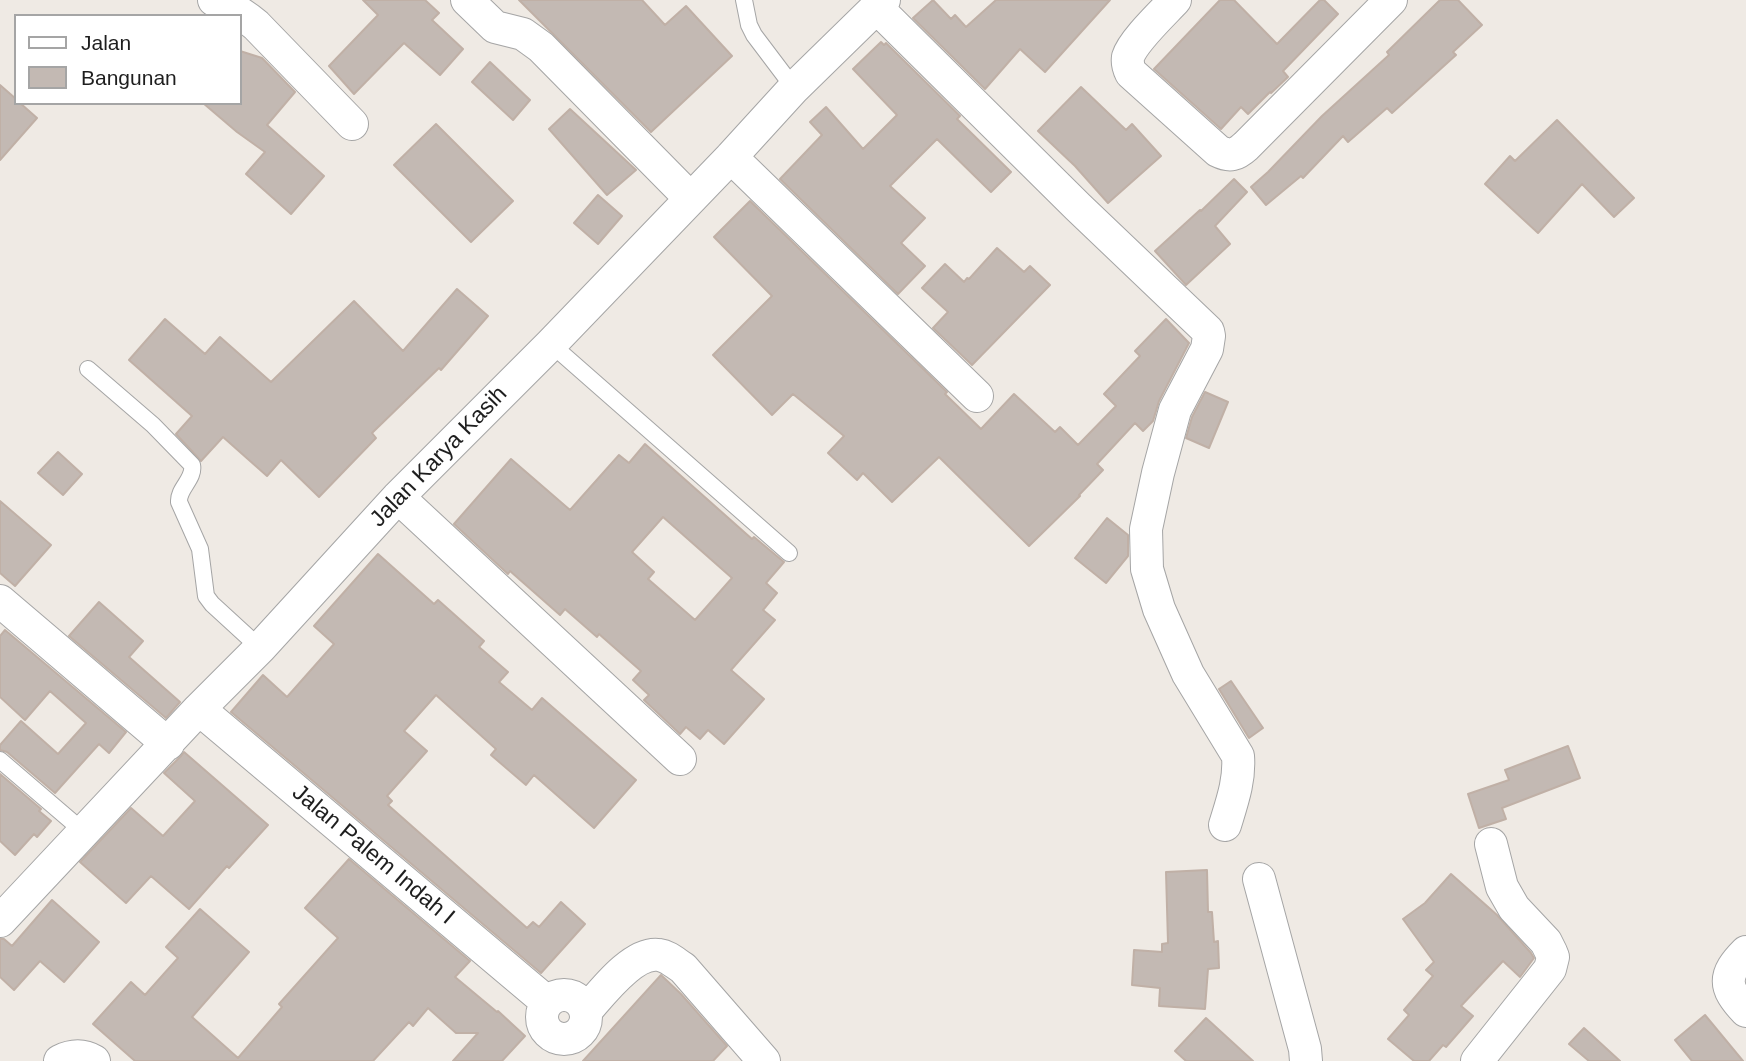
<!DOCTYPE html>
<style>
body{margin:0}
#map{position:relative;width:1746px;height:1061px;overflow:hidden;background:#efeae4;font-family:Arial,sans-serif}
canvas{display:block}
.legend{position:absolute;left:14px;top:14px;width:228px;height:91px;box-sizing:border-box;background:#fff;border:2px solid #a5a5a5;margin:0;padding:9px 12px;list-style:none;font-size:21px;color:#1e1e1e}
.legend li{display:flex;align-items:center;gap:14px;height:35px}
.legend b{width:35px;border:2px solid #a5a5a5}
</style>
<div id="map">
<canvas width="1746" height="1061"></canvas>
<ul class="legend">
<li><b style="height:9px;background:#fff"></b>Jalan</li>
<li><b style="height:19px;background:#c3b9b3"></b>Bangunan</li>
</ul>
</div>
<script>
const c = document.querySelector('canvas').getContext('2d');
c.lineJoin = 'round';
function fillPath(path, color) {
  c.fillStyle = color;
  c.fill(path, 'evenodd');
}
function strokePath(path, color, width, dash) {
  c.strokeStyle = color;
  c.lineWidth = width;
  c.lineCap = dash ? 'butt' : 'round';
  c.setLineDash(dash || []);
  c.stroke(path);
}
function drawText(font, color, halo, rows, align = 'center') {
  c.font = font + ' Arial,sans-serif';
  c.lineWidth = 5;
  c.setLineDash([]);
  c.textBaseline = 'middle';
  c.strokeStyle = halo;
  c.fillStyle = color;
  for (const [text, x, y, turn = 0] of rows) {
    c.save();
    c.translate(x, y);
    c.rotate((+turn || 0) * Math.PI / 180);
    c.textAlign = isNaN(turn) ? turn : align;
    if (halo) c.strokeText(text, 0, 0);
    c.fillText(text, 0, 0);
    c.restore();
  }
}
const building = new Path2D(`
 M363,0h62l14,13 -7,7 31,29 -23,26 -36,-32 -50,51 -25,-28 49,-51z
 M519,0h123l23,25 21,-19 46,50 -81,76z
 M933,0l18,19 4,-4 11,12 30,-27h114l-65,72 -25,-23 -35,40 -72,-71z
 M1220,0h14l43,44 43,-44h4l14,14 -55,57 5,6 -17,16 -1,-1 -22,22 -7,-7 -20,22 -67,-60z
 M1440,0h18l24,25 -29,27 3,3 -64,58 -5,-5 -39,34 -5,-6 -40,42 -2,-2 -35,29 -15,-18 17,-15 54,-56 67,-61 -2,-3z
 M881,42l3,3 2,-2 74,73 -3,3 54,53 -20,20 -54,-53 -47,47 35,32 -24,25 24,23 -27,28 -118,-115 42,-44 -12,-13 16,-15 37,42 34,-34 -44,-46z
 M240,51l22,7 33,34 -28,33 57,51 -33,38 -45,-40 19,-22 -28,-20 -34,-29h37z
 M490,62l40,38 -17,20 -41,-38z
 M0,85l16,14v4h4l17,15 -37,42z
 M1081,87l45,43 6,-6 29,32 -53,47 -33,-37 -37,-35z
 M570,109l66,61 -29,25 -58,-66z
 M1557,120l77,78 -20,19 -32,-33 -44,49 -53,-49 25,-28 5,5z
 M436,124l77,77 -42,41 -77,-77z
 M1234,179l13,13 -32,34 15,18 -44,41 -31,-34 45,-41 1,1z
 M598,195l24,21 -24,28 -24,-21z
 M750,201l197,191 -2,2 36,35 33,-35 41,38 5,-5 18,18 38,-39 -12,-12 36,-38 -5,-5 31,-32 23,24 -30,58 -6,20 -10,10 -8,-8 -38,41 6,6 -24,25 1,1 -51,50 -90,-89 -47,45 -29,-29 -6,7 -29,-27 16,-17 -51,-42 -21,21 -59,-60 59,-59 -58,-59z
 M997,248l27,24 6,-6 20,19 -78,80 -39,-37 15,-16 -26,-24 23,-24 19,18 3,-4 2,1z
 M457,289l31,27 -47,54 -2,-2 -67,65 4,5 -57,59 -38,-37 -14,16 -44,-39 -22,24 -25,-27 16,-18 -63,-56 36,-41 40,35 15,-17 51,45 83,-81 49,50z
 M1205,392l23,10 -19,46 -23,-10 6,-21z
 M645,444l107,95 2,-2 30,25 -18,21 11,10 -14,17 12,10 -44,50 33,29 -40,45 -16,-14 -8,9 -14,-12 -6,7 -36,-34 5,-5 -16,-15 8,-9 -42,-37 -2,3 -32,-28 -5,6 -50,-44 -2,3 -54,-50 57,-65 59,51 49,-55 10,8zM663,517l69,61 -37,42 -47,-41 6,-7 -22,-20z
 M58,452l24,22 -19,21 -25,-22z
 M0,501l51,44 -36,41 -15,-13z
 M1107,518l21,17v21l-22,27 -31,-25z
 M378,554l56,50 4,-4 46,41 -5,6 29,25 -9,10 33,28 10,-12 94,82 -42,48 -60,-53 -8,10 -35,-30 5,-6 -60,-54 -32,36 23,20 -40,45 5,5 -4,4 139,123 6,-6 6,5 22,-25 24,22 -44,49 -310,-261 32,-37 24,22 47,-53 -20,-18z
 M99,602l44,39 -14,16 51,45 -14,16 -97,-82z
 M5,630l121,102 -17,21 -10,-9 -44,49 -48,-41 -7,-2v-5l21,-24 37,33 28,-31 -36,-32 -25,29 -25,-23v-61z
 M1231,681l32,47 -14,10 -30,-49z
 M1568,746l12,32 -78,30 4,11 -27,9 -11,-34 41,-14 -4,-10z
 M184,752l84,73 -39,43 -2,-2 -38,43 -38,-33 -25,27 -46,-41 51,-54 32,28 32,-35 -31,-28 17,-17z
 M0,774l41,35 -2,2 12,10 -14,16 -3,-3 -19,21 -15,-14z
 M349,859l121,102 -15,16 42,35 1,-1 27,25 -23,25h-49l25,-28h-22l-28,-25 -15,18 -4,-4 -36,39h-238l-42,-37 38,-42 14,13 33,-37 -12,-11 34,-38 49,43 -57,65 46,41 44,-51 -3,-3 59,-66 -33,-30z
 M1207,870l1,42h4l2,30 4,-1 1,27 -11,1 -3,40 -46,-3 1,-18 -28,-3 2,-35 28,2v-8l6,-1 -2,-71z
 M1451,874l46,41 34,38 3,5 -14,19 -17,-16 -42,45 12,10 -27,31 -3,-2 -14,16h-15l-26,-22 21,-24 -5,-5 29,-34 -7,-6 8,-8 -31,-43 22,-16z
 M52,900l47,42 -35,40 -24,-21 -26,29 -14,-13v-38h4l8,7z
 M661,975l20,19 46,52 -14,15h-130z
 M1705,1015l38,46h-51l-17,-21z
 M1206,1018l47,43h-67l-11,-10z
 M1584,1028l36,33h-31l-20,-17z`);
const lane = new Path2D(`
 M744,0l5,25 5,10 40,53
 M551,344l238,209
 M88,369l65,56 39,40c3,14 -14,23 -13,37l21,47 6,47 6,8 48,44
 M0,760l84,72`);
const street = new Path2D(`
 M214,0c16,7 28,13 42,25l96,99
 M467,0l28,27 28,7 18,13 149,151
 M1175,0c-12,13 -42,41 -47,57 -1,6 0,10 3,16l87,78c12,6 18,4 28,-5l145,-146
 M877,8l201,199 130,124 1,5 -2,13 -32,61 -17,63 -12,56 1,40 12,40 29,65 50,82c2,24 -6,46 -13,69
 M731,157l246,239
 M398,497l282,262
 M0,601l168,143
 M199,709l348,293
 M1259,879l46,170 1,12
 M0,921l199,-212 61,-61 138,-151 153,-153 180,-187 63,-69 90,-88
 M1746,952c-23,23 -23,35 0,59
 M542 1017a22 22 0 1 1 44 0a22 22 0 1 1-44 0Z
 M586,1011c16,-18 47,-60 73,-56 9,1 16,8 24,13l81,93
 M60,1061c12,-6 22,-7 34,0
 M1477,1061l73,-92 3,-12 -2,-5 -5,-10 -32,-34 -12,-21 -11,-43`);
const streetNames = [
 ["Jalan Karya Kasih",439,457,-46],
 ["Jalan Palem Indah I",373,855,40]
];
fillPath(building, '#c3b9b3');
strokePath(building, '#c0b0a6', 2);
strokePath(lane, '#a5a5a5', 18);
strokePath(street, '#a5a5a5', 34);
strokePath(lane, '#fff', 16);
strokePath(street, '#fff', 32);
drawText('23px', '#1e1e1e', '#fff', streetNames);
</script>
